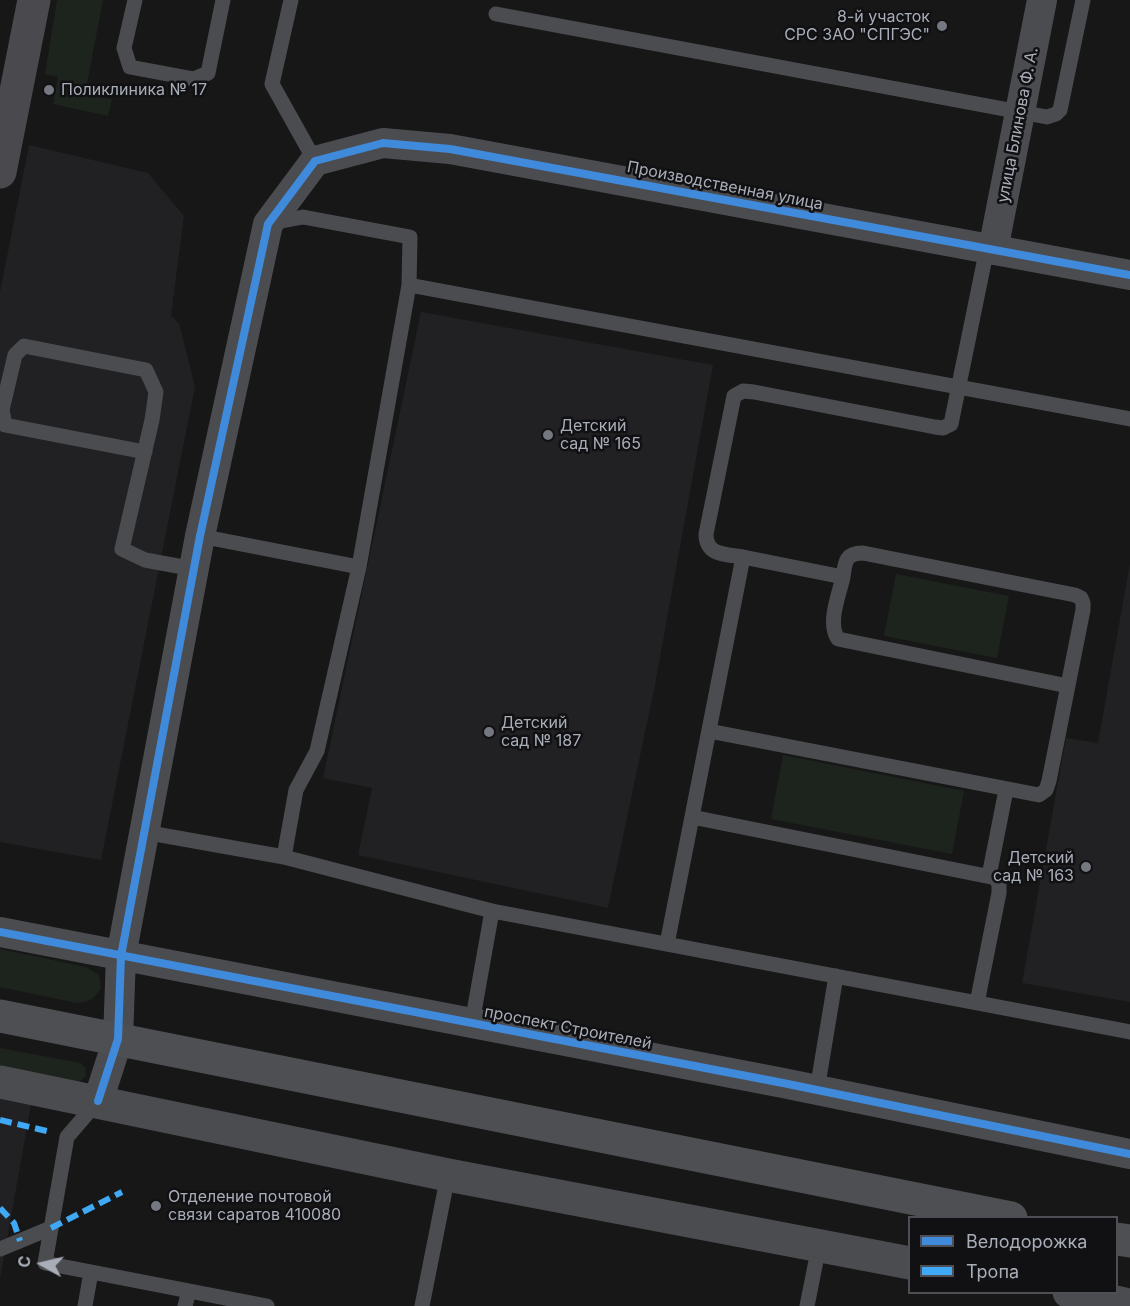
<!DOCTYPE html>
<meta charset="utf-8">
<style>
body{margin:0}
#map{position:relative;width:1130px;height:1306px;overflow:hidden;background:#171717;font-family:Inter,sans-serif}
canvas{display:block}
.legend{position:absolute;left:908px;top:1216px;width:210px;height:78px;box-sizing:border-box;background:#111113;border:2px solid #4d4f55;margin:0;padding:8px 10px;list-style:none;font-size:18px;color:#a8adb8}
.legend li{display:flex;align-items:center;gap:12px;height:30px}
.legend b{width:30px;border:2px solid #4d4f55}
.north{position:absolute;left:12px;top:1234px;width:60px;height:60px;-webkit-text-stroke:4px #111113;paint-order:stroke;rotate:278deg;font-size:16px;font-weight:700;line-height:24px;text-align:center;color:#a8adb8}
.north::after{content:'';display:block;margin:auto;width:21px;height:27px;background:#a8adb8;clip-path:polygon(50% 0,100% 100%,50% 72%,0 100%)}
</style>
<div id="map">
<canvas width="1130" height="1306"></canvas>
<ul class="legend">
<li><b style="height:8px;background:#408adc"></b>Велодорожка</li>
<li><b style="height:8px;background:#3fa9f5"></b>Тропа</li>
</ul>
<div class="north">С</div>
</div>
<script>
const c = document.querySelector('canvas').getContext('2d');
c.lineJoin = 'round';
function fillPath(path, color) {
  c.fillStyle = color;
  c.fill(path, 'evenodd');
}
function strokePath(path, color, width, dash) {
  c.strokeStyle = color;
  c.lineWidth = width;
  c.lineCap = dash ? 'butt' : 'round';
  c.setLineDash(dash || []);
  c.stroke(path);
}
function drawText(font, color, halo, rows, align = 'center') {
  c.font = font + ' Inter,sans-serif';
  c.lineWidth = 5;
  c.setLineDash([]);
  c.textBaseline = 'middle';
  c.strokeStyle = halo;
  c.fillStyle = color;
  for (const [text, x, y, turn = 0] of rows) {
    c.save();
    c.translate(x, y);
    c.rotate((+turn || 0) * Math.PI / 180);
    c.textAlign = isNaN(turn) ? turn : align;
    if (halo) c.strokeText(text, 0, 0);
    c.fillText(text, 0, 0);
    c.restore();
  }
}
const built = new Path2D(`
 M29,145l119,28 36,43 -13,100 8,7 16,64 -94,473 -101,-18v-550z
 M421,312l292,53 -58,320 -47,223 -250,-53 14,-67 -49,-10z
 M1130,563v439l-108,-19 44,-245 32,5z
 M0,1092l32,7 -32,180z`);
const green = new Path2D(`
 M57,0h46l-18,94 27,5 -4,17 -55,-12 5,-27 -13,-3z
 M896,574l113,22 -12,62 -113,-22z
 M783,755l181,36 -12,63 -181,-35z
 M0,949l86,18 13,8 2,13c-6,10 -12,14 -24,15l-77,-16z
 M0,1048l81,15 4,5 1,8 -10,9 -76,-16z`);
const service = new Path2D(`
 M135,0l-11,48 6,19 64,12 14,-6 15,-73
 M291,0l-19,84 43,77
 M496,14l551,103 9,-3 4,-4 23,-110
 M271,223l32,-6 107,20 -1,48 -50,282 -42,184 -21,39 -12,67
 M409,285l721,134
 M145,452l-140,-27 -3,-15 13,-55 9,-9 122,24 10,22 -4,28 -30,129 23,11 49,9
 M200,536l159,31
 M843,577c-4,18 -16,46 -5,62l230,47
 M709,731l330,64 7,-5 3,-9 34,-171v-7l-2,-5 -6,-3 -212,-42c-17,0 -18,8 -20,24l-100,-20
 M692,817l304,61 3,7v8l-22,110
 M144,832l140,25 208,54 638,121
 M989,876l17,-86
 M667,944l76,-387c-17,-3 -37,-1 -37,-23l28,-138 9,-5 11,1 181,35 8,1 8,-4 36,-176
 M472,1023l20,-112
 M817,1090l19,-114
 M98,1101l-31,36 -22,126 222,43
 M0,1249l51,-21
 M85,1306l6,-34
 M185,1306l4,-15
 M422,1306l26,-131
 M807,1306l12,-60`);
const minor = new Path2D(`
 M993,250l49,-250
 M0,932l783,151 347,71
 M98,1101l20,-62 3,-83 79,-420 68,-312 47,-63 68,-18 67,6 680,126`);
const tertiary = new Path2D(`
 M0,1082l448,93 462,88
 M1069,1292l61,13`);
const secondary = new Path2D(`
 M0,172l34,-172`);
const primary = new Path2D(`
 M0,1016l1011,202
 M1116,1239l14,2`);
const quiet = new Path2D(`
 M0,1120l51,12
 M0,1208l14,15 6,18
 M51,1228l71,-36`);
const cycleway = new Path2D(`
 M0,932l783,151 347,71
 M98,1101l20,-62 3,-83 79,-420 68,-312 47,-63 68,-18 67,6 680,126`);
const markers = [
 [942,26,6,"#757880"],
 [49,90,6,"#757880"],
 [548,435,6,"#757880"],
 [489,732,6,"#757880"],
 [1086,867,6,"#757880"],
 [156,1206,6,"#757880"]
];
const poiNames = [
 ["8-й участок",930,17,"right"],
 ["СРС ЗАО \"СПГЭС\"",930,35,"right"],
 ["Поликлиника № 17",61,90],
 ["Детский",560,426],
 ["сад № 165",560,444],
 ["Детский",501,723],
 ["сад № 187",501,741],
 ["Детский",1074,858,"right"],
 ["сад № 163",1074,876,"right"],
 ["Отделение почтовой",168,1197],
 ["связи саратов 410080",168,1215]
];
const streetNames = [
 ["улица Блинова Ф. А.",1018,125,-79],
 ["Производственная улица",725,186,11],
 ["проспект Строителей",568,1028,11]
];
fillPath(built, '#212123');
fillPath(green, '#1d241e');
strokePath(service, '#4b4c50', 15);
strokePath(minor, '#4b4c50', 30);
strokePath(tertiary, '#4b4c50', 33);
strokePath(secondary, '#4a4a4e', 33);
strokePath(primary, '#4d4f52', 33);
strokePath(quiet, '#3fa9f5', 6, [12, 6]);
strokePath(cycleway, '#408adc', 8);
for (const [x, y, r, color] of markers) {
  const dot = new Path2D();
  dot.arc(x, y, r, 0, 2 * Math.PI);
  c.fillStyle = color;
  c.fill(dot);
  strokePath(dot, '#111113', 2);
}
drawText('16px', '#a8adb8', '#111113', poiNames, 'left');
drawText('16px', '#a8adb8', '#111113', streetNames);
</script>
